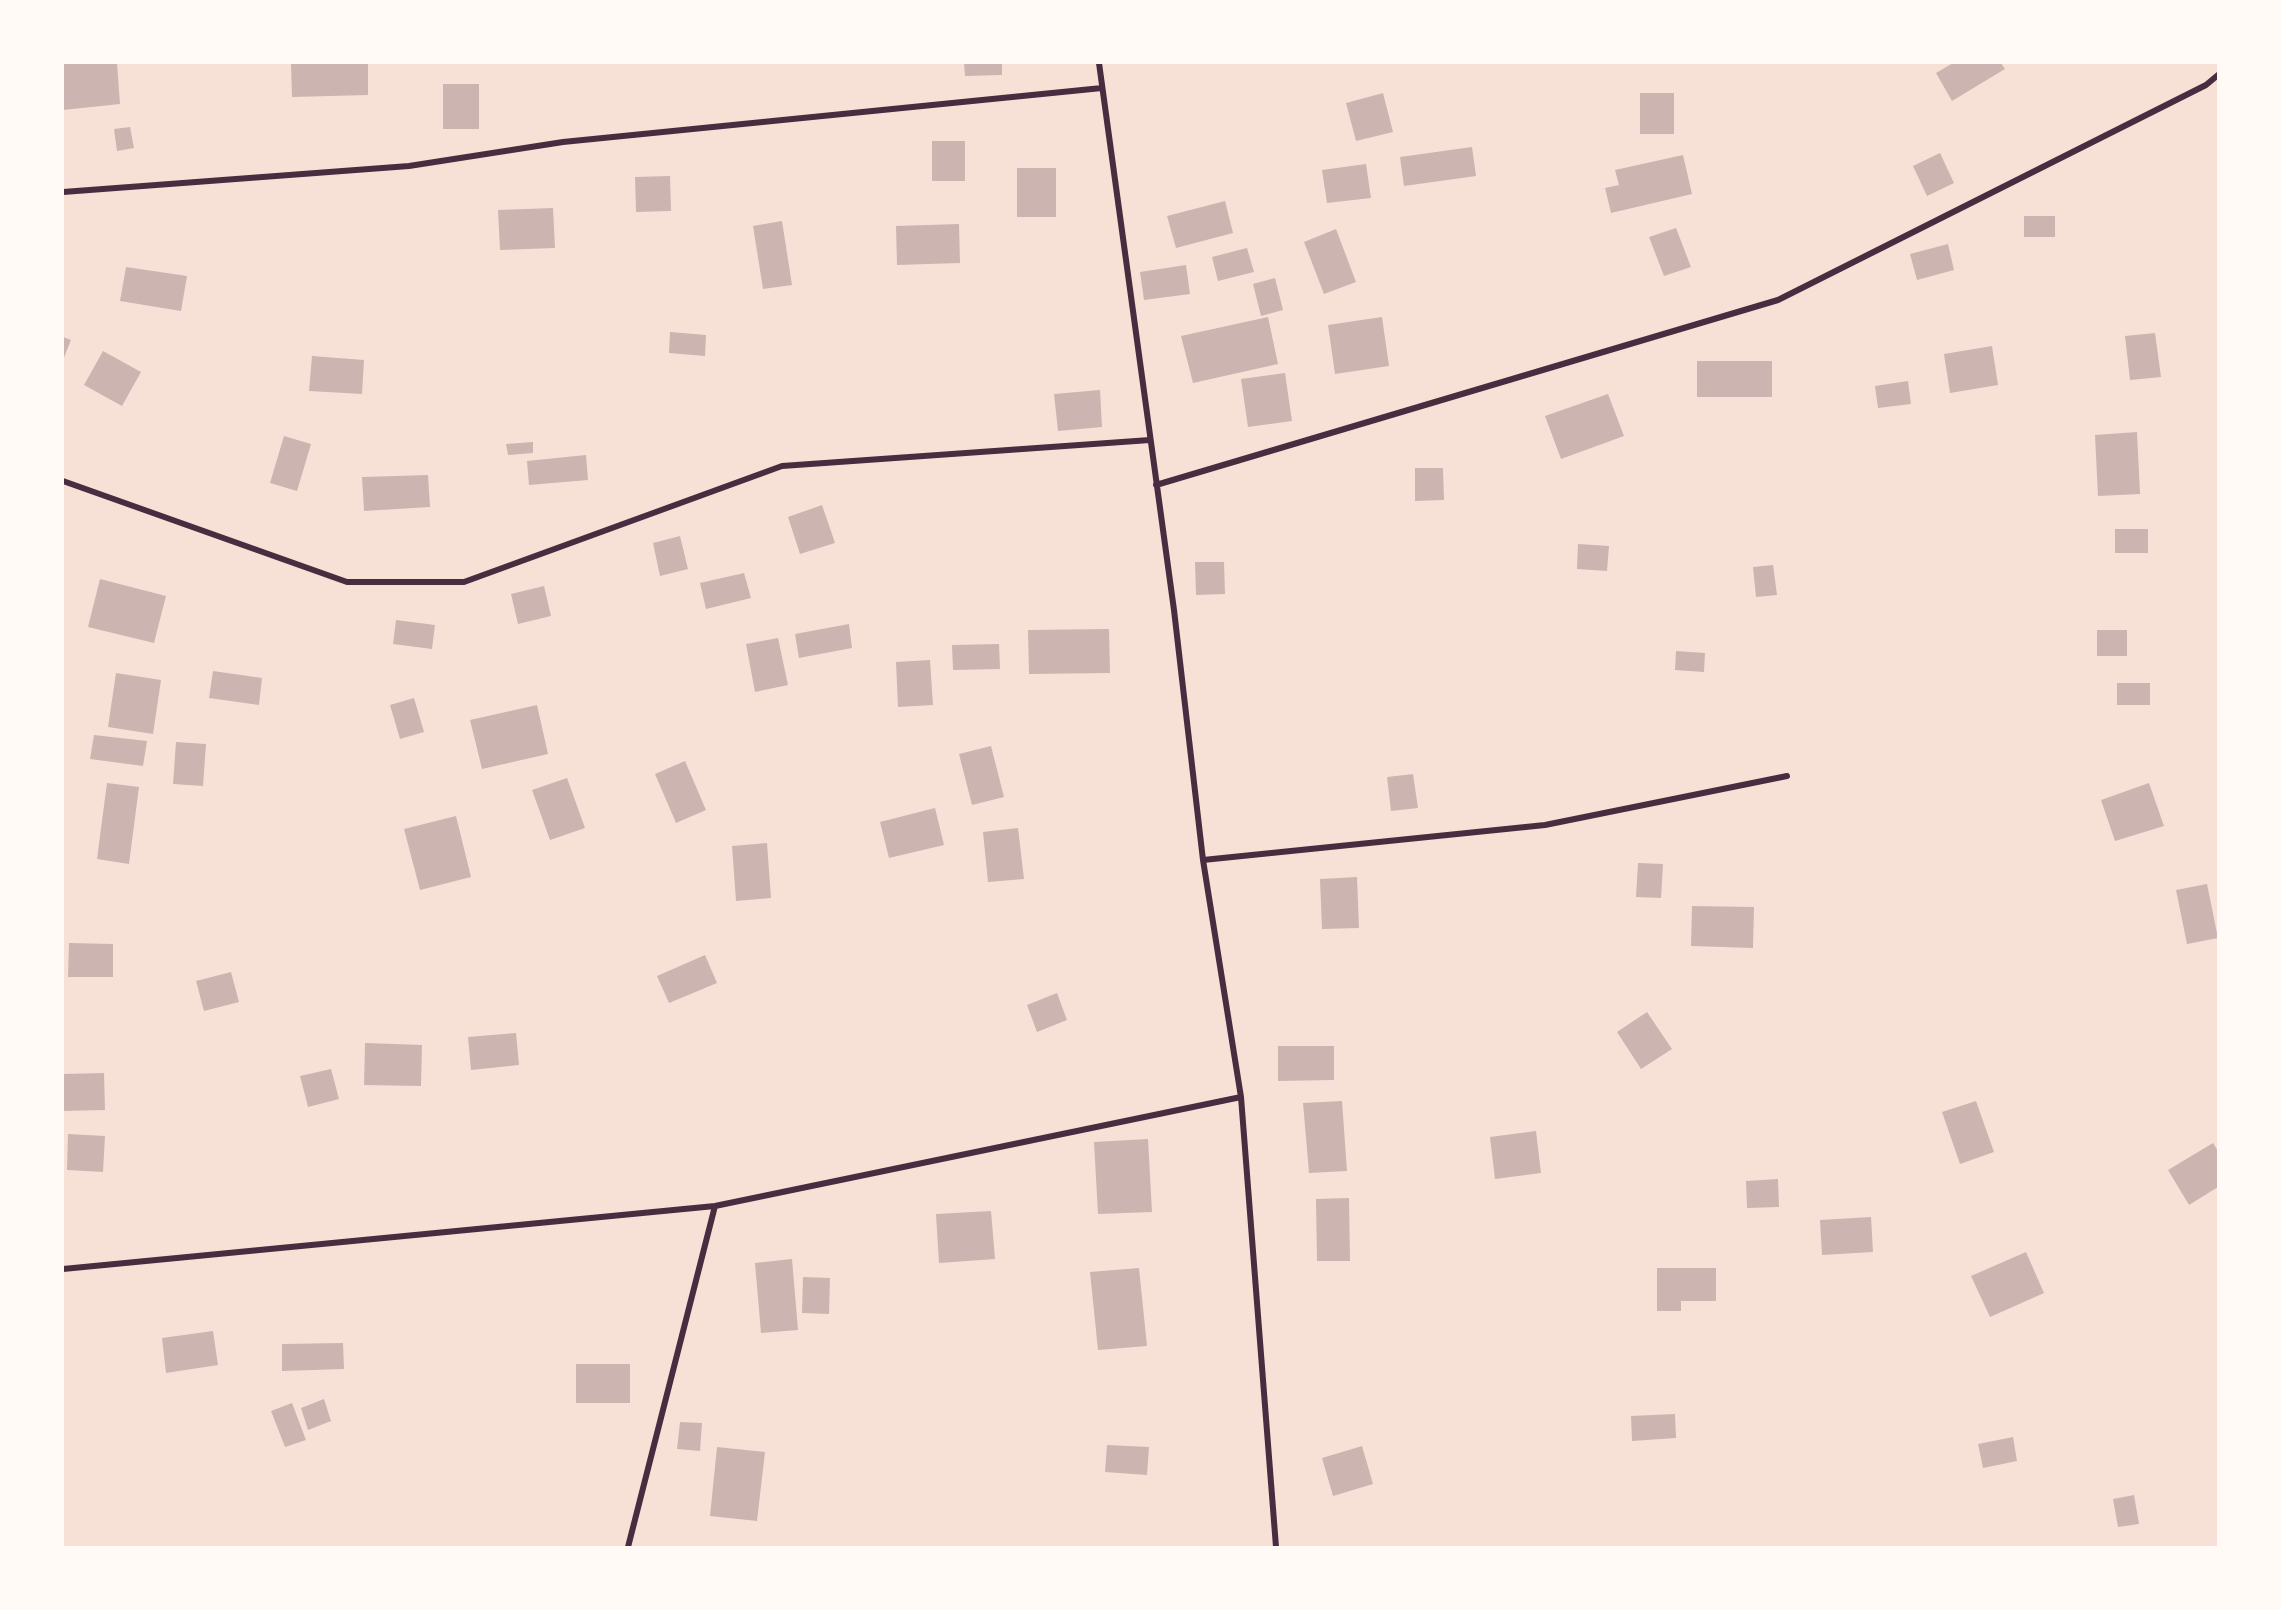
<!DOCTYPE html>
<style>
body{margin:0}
#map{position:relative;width:2281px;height:1610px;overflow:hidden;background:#f7e1d7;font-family:"Alegreya Sans",sans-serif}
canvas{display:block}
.frame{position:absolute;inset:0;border:64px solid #fffaf5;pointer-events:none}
</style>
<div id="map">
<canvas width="2281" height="1610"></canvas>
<div class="frame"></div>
</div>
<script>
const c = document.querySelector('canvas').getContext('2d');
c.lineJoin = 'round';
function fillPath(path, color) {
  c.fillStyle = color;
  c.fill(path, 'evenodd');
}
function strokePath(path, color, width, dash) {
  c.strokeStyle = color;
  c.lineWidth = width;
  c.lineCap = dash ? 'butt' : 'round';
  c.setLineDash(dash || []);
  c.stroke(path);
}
const building = new Path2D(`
 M63,63h54l3,41 -57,6z
 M291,63h77v32l-76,2z
 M964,63h38v12l-37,1z
 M1953,63h48l4,6 -53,32 -16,-28z
 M443,84h36v45h-36z
 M1383,93l10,39 -37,9 -10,-38z
 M1640,93h34v41h-34z
 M130,127l4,21 -17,3 -3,-22z
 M932,141h33v40h-33z
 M1472,147l4,29 -72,10 -4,-29z
 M1940,153l14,30 -27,13 -14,-30z
 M1683,155l9,39 -81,19 -6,-25 14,-3 -4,-15z
 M1366,164l5,34 -44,5 -5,-33z
 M1017,168h39v49h-39z
 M670,176l1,35 -35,1 -1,-35z
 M1225,201l8,32 -57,15 -9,-32z
 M553,208l2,40 -55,2 -2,-40z
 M2024,216h31v21h-31z
 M782,221l10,64 -29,4 -10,-63z
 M959,224l1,39 -63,2 -1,-39z
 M1676,228l15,39 -27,9 -15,-39z
 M1336,229l20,53 -32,12 -20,-52z
 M1948,244l6,26 -37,10 -7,-26z
 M1247,248l7,24 -36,9 -6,-24z
 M1186,265l4,29 -46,6 -4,-28z
 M126,267l61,9 -6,35 -61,-10z
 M1275,278l8,32 -22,6 -8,-32z
 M1268,317l10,47 -85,19 -12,-47z
 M1382,317l7,49 -54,8 -7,-49z
 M670,332l36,3 -1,21 -36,-3z
 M2155,333l6,44 -31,3 -5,-44z
 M63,337l8,3 -8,20z
 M1992,346l6,39 -48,8 -6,-39z
 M103,351l38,21 -19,34 -38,-21z
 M312,356l52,4 -2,34 -53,-3z
 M1697,361h75v36h-75z
 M1285,373l7,48 -44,6 -7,-48z
 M1908,381l3,23 -33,4 -3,-22z
 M1100,390l2,37 -44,4 -4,-37z
 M1608,394l16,42 -63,23 -16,-43z
 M2137,432l3,62 -42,2 -3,-61z
 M284,436l27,8 -14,47 -27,-8z
 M533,442v11l-25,2 -2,-11z
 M586,455l2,25 -59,5 -2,-24z
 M1415,468h28l1,32 -29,1z
 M428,475l2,32 -66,4 -2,-34z
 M822,505l13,38 -35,11 -12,-37z
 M2115,529h33v24h-33z
 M680,536l8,33 -28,7 -7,-33z
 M1578,544l31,2 -2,25 -30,-2z
 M1195,562h29l1,32 -29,1z
 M1773,565l4,30 -21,2 -3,-30z
 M744,573l7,25 -45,11 -6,-26z
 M100,579l66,17 -12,47 -66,-16z
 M544,586l7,30 -33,8 -7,-30z
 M396,620l39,5 -3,24 -39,-5z
 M849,624l3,24 -53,10 -4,-24z
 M1109,629l1,44 -81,1 -1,-44z
 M2097,630h30v26h-30z
 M778,638l10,47 -33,7 -9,-48z
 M999,644l1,25 -47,1 -1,-25z
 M1676,651l29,2 -1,19 -29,-2z
 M930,660l3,45 -35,2 -2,-45z
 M213,671l49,7 -3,27 -50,-7z
 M116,673l45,7 -8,54 -45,-7z
 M2117,683h33v22h-33z
 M414,698l10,34 -24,7 -10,-34z
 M537,705l11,49 -66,15 -12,-49z
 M94,735l53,6 -4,25 -53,-7z
 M176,742l30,2 -3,42 -30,-2z
 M991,746l13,51 -32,8 -13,-51z
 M685,761l21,49 -30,13 -21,-49z
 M1413,774l5,34 -27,3 -4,-34z
 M567,778l18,50 -35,12 -18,-50z
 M107,783l32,4 -10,77 -32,-5z
 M2149,783l15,43 -49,15 -14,-41z
 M935,808l9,37 -55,13 -9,-36z
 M456,816l15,61 -51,13 -16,-61z
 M1018,828l6,51 -36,3 -5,-50z
 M767,843l4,55 -35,3 -4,-55z
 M1638,863l25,1 -2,34 -25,-1z
 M1357,877l2,51 -37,1 -2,-50z
 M2207,884l11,54 -31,6 -11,-54z
 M1692,906l62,1 -1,41 -62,-2z
 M69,943l44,1v33h-45z
 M705,955l12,28 -48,20 -12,-27z
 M231,972l8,30 -35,9 -8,-30z
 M1057,993l10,27 -30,12 -10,-27z
 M1647,1012l25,37 -31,20 -24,-37z
 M516,1033l3,32 -48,5 -3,-33z
 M365,1043l57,2 -1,41 -57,-1z
 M1278,1046h56v34l-56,1z
 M331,1069l8,30 -31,8 -8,-31z
 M104,1073l1,37 -42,1v-37z
 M1342,1101l5,70 -38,2 -6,-70z
 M1976,1101l18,51 -34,12 -18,-52z
 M1536,1131l5,42 -46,6 -5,-42z
 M68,1134l37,2 -2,36 -36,-2z
 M1148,1139l4,73 -54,2 -4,-72z
 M2213,1143l5,8v36l-29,18 -21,-35z
 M1778,1179l1,28 -32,1 -1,-27z
 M1349,1198l1,63h-33l-1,-62z
 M991,1211l4,48 -56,4 -3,-49z
 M1871,1217l2,35 -51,3 -2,-35z
 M2026,1252l18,41 -54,24 -19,-41z
 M792,1259l6,71 -37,3 -6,-70z
 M1139,1268l8,78 -49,4 -8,-78z
 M1657,1268h59v33h-35v10h-24z
 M803,1277l27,1 -1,36 -27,-1z
 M213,1331l5,34 -52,8 -4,-35z
 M343,1343l1,26 -62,2v-27z
 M576,1364h54v39h-54z
 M324,1399l7,22 -23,9 -7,-22z
 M292,1403l14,37 -21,7 -14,-36z
 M1675,1414l1,24 -44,3 -1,-25z
 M680,1422l22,1 -2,28 -23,-2z
 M2013,1437l4,24 -34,7 -5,-24z
 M1107,1445l42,2 -2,28 -42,-3z
 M1362,1446l11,38 -40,12 -11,-38z
 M717,1447l48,5 -8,69 -47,-5z
 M2134,1495l5,29 -21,3 -5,-28z`);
const minor = new Path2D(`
 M1099,63l75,547 29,250 38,237 35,450
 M63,192l346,-26 154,-24 539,-54
 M63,481l284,101h117l318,-116 368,-26
 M1156,485l622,-185 428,-215 12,-10
 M1203,860l342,-35 242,-49
 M63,1269l652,-63 526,-109
 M628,1547l87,-341`);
fillPath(building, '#ccb4b1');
strokePath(minor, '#4a2c40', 6);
</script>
